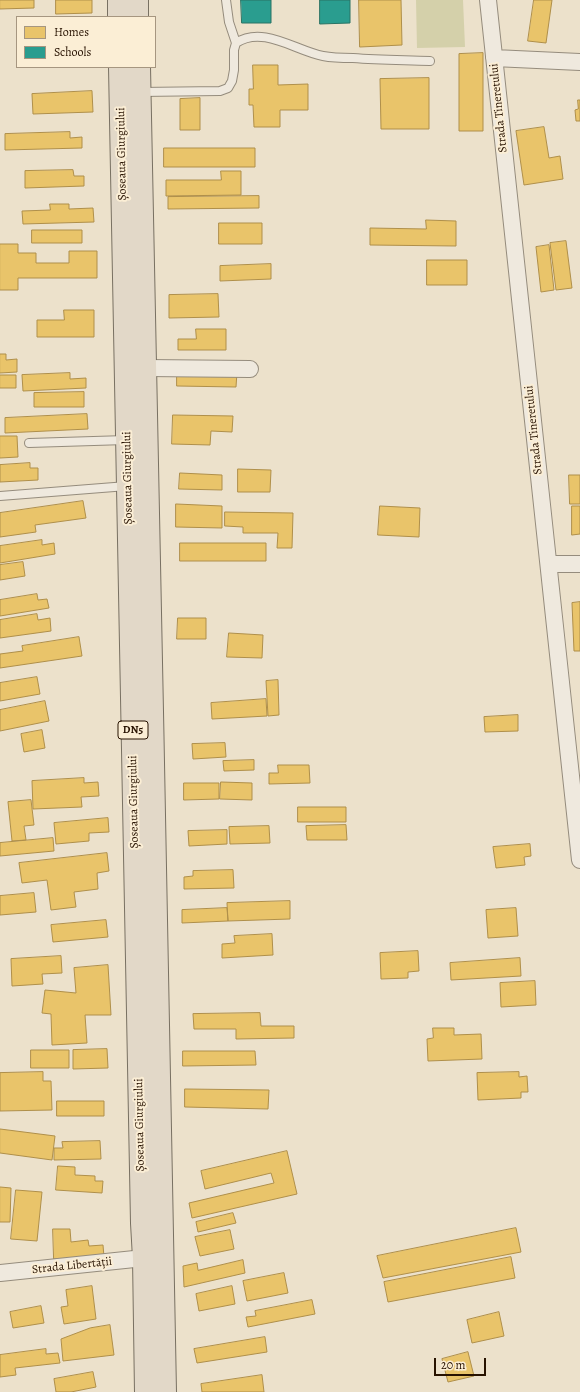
<!DOCTYPE html>
<meta charset="utf-8">
<style>
body{margin:0}
#map{position:relative;width:580px;height:1392px;overflow:hidden;background:#ece1cb;font-family:Alegreya,serif}
canvas{display:block}
.legend{position:absolute;left:16px;top:16px;width:140px;height:52px;box-sizing:border-box;background:#fbeed5;border:1px solid #a69680;margin:0;padding:5px 7px;list-style:none;font-size:12px;color:#271200}
.legend li{display:flex;align-items:center;gap:8px;height:20px}
.legend b{width:20px;border:1px solid #a69680}
.scale{position:absolute;left:434px;top:1358px;width:52px;height:18px;box-sizing:border-box;border:2px solid #271200;border-top:0;padding-left:5px;font-size:12px;line-height:14px;white-space:nowrap;color:#271200;-webkit-text-stroke:3px #fbeed5;paint-order:stroke}
</style>
<div id="map">
<canvas width="580" height="1392"></canvas>
<ul class="legend">
<li><b style="height:11px;background:#e9c46a"></b>Homes</li>
<li><b style="height:11px;background:#2a9d8f"></b>Schools</li>
</ul>
<div class="scale">20 m</div>
</div>
<script>
const c = document.querySelector('canvas').getContext('2d');
c.lineJoin = 'round';
function fillPath(path, color) {
  c.fillStyle = color;
  c.fill(path, 'evenodd');
}
function strokePath(path, color, width, dash) {
  c.strokeStyle = color;
  c.lineWidth = width;
  c.lineCap = dash ? 'butt' : 'round';
  c.setLineDash(dash || []);
  c.stroke(path);
}
function drawText(font, color, halo, rows, align = 'center') {
  c.font = font + ' Alegreya,serif';
  c.lineWidth = 4;
  c.setLineDash([]);
  c.textBaseline = 'middle';
  c.strokeStyle = halo;
  c.fillStyle = color;
  for (const [text, x, y, turn = 0] of rows) {
    c.save();
    c.translate(x, y);
    c.rotate((+turn || 0) * Math.PI / 180);
    c.textAlign = isNaN(turn) ? turn : align;
    if (halo) c.strokeText(text, 0, 0);
    c.fillText(text, 0, 0);
    c.restore();
  }
}
const green = new Path2D(`
 M416,0h47l2,47 -48,1z`);
const homes = new Path2D(`
 M0,0h34v8l-34,1z
 M56,0h36v13l-36,1z
 M359,0h42l1,45 -42,2z
 M534,0h18l-6,43 -18,-2z
 M483,53v78h-24v-77z
 M253,65h25v20l30,-1v26h-28v17h-26l-1,-22h-4v-16h4z
 M429,78v51h-48l-1,-50z
 M92,91l1,21 -60,2 -1,-20z
 M200,98v32h-20v-31z
 M578,100h2v21h-4l-1,-11 3,-1z
 M544,127l5,31 11,-2 3,23 -39,6 -8,-54z
 M70,132v6l12,-1v11l-77,2v-16z
 M164,148h91v19h-91z
 M73,170l1,6h10v10l-59,2v-17z
 M221,171h20v24l-75,1v-16h55z
 M259,196v12l-91,1v-12z
 M50,204h19v5l24,-1 1,14 -71,2 -1,-13 28,-1z
 M426,220l30,1v25l-86,-1v-17l56,1z
 M219,223h43v21h-43z
 M32,230h50v13h-50z
 M566,241l6,47 -16,2 -6,-47z
 M0,244h18v9h18v10h33v-12h28v27h-79v12h-18z
 M549,245l5,45 -13,2 -5,-45z
 M427,260h40v25h-40z
 M271,264v15l-51,2v-15z
 M218,294l1,23 -50,1v-23z
 M64,310h30v27h-57v-17h27z
 M196,329h30v21h-48v-11h18z
 M0,354h6v6l11,-1v13l-17,1z
 M177,371l60,1 -1,15 -59,-1z
 M70,373v6l16,-1v10l-63,3 -1,-16z
 M0,375h16v13h-16z
 M84,392v15h-50v-14z
 M87,414l1,15 -83,4v-15z
 M173,415l60,1 -1,16 -21,-1 -1,14 -38,-1z
 M0,436h17l1,21 -18,1z
 M30,463v5h8v12l-38,2v-17z
 M238,469l33,1 -1,22h-32z
 M180,473l42,2v15l-43,-1z
 M569,475h11v29h-10z
 M83,501l3,17 -51,7 1,7 -36,5v-24z
 M176,504l46,2v22l-46,-1z
 M380,506l40,2 -1,29 -41,-2z
 M572,506h8v28l-8,1z
 M225,512l68,1 -1,35h-15l1,-15h-35v-6l-18,-1z
 M42,540v5l12,-2 1,11 -55,9v-17z
 M180,543h86v18h-86z
 M23,562l2,14 -25,4v-15z
 M37,594l1,6 9,-1 2,9 -49,8v-16z
 M580,602v49h-6l-2,-48z
 M37,614l1,6 12,-2 1,13 -51,7v-18z
 M178,618h28v21h-29z
 M229,633l34,2 -1,23 -35,-1z
 M79,637l3,19 -82,12v-14l23,-3 -1,-5z
 M37,677l3,17 -40,7v-18z
 M278,680l1,35 -11,1 -2,-35z
 M266,699l1,17 -55,3 -1,-16z
 M45,701l4,20 -49,10v-21z
 M518,715v16l-33,1 -1,-15z
 M42,730l3,18 -21,4 -3,-18z
 M225,743l1,14 -33,2 -1,-15z
 M254,760v10l-30,1 -1,-10z
 M278,765h31l1,18 -41,1v-11h9z
 M84,778v5l14,-1 1,14 -18,1 1,10 -49,2 -1,-28z
 M221,782l31,1v17l-32,-1z
 M184,783h35v16l-35,1z
 M31,800l3,25 -10,1 2,14 -14,1 -4,-39z
 M298,807h48v15h-48z
 M108,818l1,14 -20,1v8l-33,3 -2,-21z
 M346,825l1,15h-40l-1,-14z
 M269,826l1,17 -40,1 -1,-17z
 M227,830v14l-38,2 -1,-15z
 M53,838l1,13 -54,5v-13z
 M530,844l1,12 -7,1 1,8 -29,3 -3,-21z
 M107,853l2,18 -12,2 1,16 -24,3 2,15 -25,3 -4,-30 -25,3 -3,-20z
 M233,870l1,18 -50,1v-12l9,-1v-5z
 M34,893l2,19 -36,3v-19z
 M290,901v18l-62,2 -1,-18z
 M227,908l1,13 -46,2v-13z
 M516,908l2,28 -30,2 -2,-28z
 M106,920l2,17 -55,5 -2,-17z
 M272,934l1,21 -51,3v-14l13,-1 -1,-7z
 M418,951l1,20 -11,1v6l-27,1 -1,-26z
 M61,956l1,17 -20,1 1,10 -31,2 -1,-27z
 M520,958l1,18 -70,4 -1,-17z
 M108,965l3,50h-26l2,28 -35,2 -1,-31 -9,-1 3,-23 31,3 -2,-25z
 M535,981l1,24 -35,2 -1,-24z
 M260,1013l1,13h33v12l-58,1v-10h-42l-1,-15z
 M433,1028h21v7l27,-1 1,25 -54,2 -1,-22 6,-1z
 M107,1049l1,19 -35,1v-19z
 M31,1050h38v18h-38z
 M183,1051h72l1,14 -73,1z
 M43,1072v9h8l1,29 -52,1v-38z
 M519,1072v5l8,-1 1,16h-7v6l-43,2 -1,-27z
 M185,1089l84,1 -1,19 -83,-2z
 M57,1101h47v15h-47z
 M0,1129l55,7 -3,24 -52,-7z
 M100,1141l1,18 -47,1v-12h9l-1,-6z
 M287,1151l10,43 -105,24 -3,-15 85,-20 -3,-10 -66,16 -4,-18z
 M58,1166l17,1v8l20,1v5h8l-1,12 -46,-3z
 M0,1187l11,1 -1,34h-10z
 M16,1190l26,2 -5,49 -26,-2z
 M233,1213l3,10 -38,9 -2,-10z
 M516,1228l5,24 -138,26 -6,-22z
 M53,1229h17l1,13 17,-2 1,6 14,-1 1,12 -50,2z
 M230,1230l4,19 -34,7 -5,-19z
 M511,1257l4,21 -127,24 -4,-20z
 M243,1260l2,13 -61,14 -1,-21 14,-3 1,7z
 M284,1273l4,20 -41,8 -4,-20z
 M92,1286l4,33 -32,5 -3,-17 7,-1 -2,-16z
 M232,1286l3,18 -36,7 -3,-17z
 M312,1300l3,14 -67,13 -2,-10 10,-1 -1,-5z
 M41,1306l3,17 -31,5 -3,-16z
 M499,1312l5,24 -32,7 -5,-23z
 M110,1325l4,30 -51,6 -2,-22 29,-11z
 M265,1337l2,15 -70,11 -3,-14z
 M46,1349v5l12,-1 2,10 -45,5 1,7 -16,2v-22z
 M468,1352l6,24 -26,6 -6,-23z
 M93,1372l3,15 -25,5h-15l-2,-13z
 M262,1375l2,17h-62l-1,-8z`);
const schools = new Path2D(`
 M241,0h30v23h-29z
 M320,0h30v23l-30,1z`);
const lane = new Path2D(`
 M236,43c27,-18 60,8 87,13 10,2 20,2 30,2 26,2 51,2 77,3
 M140,92l80,-1 8,-3 4,-7 2,-11v-20l2,-7 -7,-21 -3,-22
 M29,443l97,-3
 M0,496l127,-10`);
const street = new Path2D(`
 M488,0l92,860
 M494,58l86,4
 M146,368l104,1
 M549,564h31
 M0,1273l144,-15`);
const highway = new Path2D(`
 M119,0v17
 M137,0v17
 M120,67l22,1156 2,35 2,134
 M139,67c12,442 15,883 26,1325`);
const shields = [
 [133,730,30]
];
const shieldNames = [
 ["DN5",133,730]
];
const streetNames = [
 ["Strada Tineretului",499,108,-96],
 ["Șoseaua Giurgiului",122,154,-91],
 ["Strada Tineretului",534,430,-96],
 ["Șoseaua Giurgiului",128,478,-91],
 ["Șoseaua Giurgiului",134,802,-91],
 ["Șoseaua Giurgiului",140,1125,-91],
 ["Strada Libertății",72,1266,-6]
];
fillPath(green, '#d4d0aa');
fillPath(homes, '#e9c46a');
strokePath(homes, '#af8f4a', 1);
fillPath(schools, '#2a9d8f');
strokePath(schools, '#297364', 1);
strokePath(lane, '#958c7d', 10);
strokePath(street, '#958c7d', 18);
strokePath(highway, '#787062', 24);
strokePath(lane, '#efe9de', 8);
strokePath(street, '#efe9de', 16);
strokePath(highway, '#e2d8c8', 22);
for (const [x, y, w] of shields) {
  const box = new Path2D();
  box.roundRect(x - w / 2, y - 9, w, 18, 3);
  c.fillStyle = '#fbeed5';
  c.fill(box);
  strokePath(box, '#271200', 1);
}
drawText('bold 11px', '#271200', null, shieldNames);
drawText('12px', '#271200', '#fbeed5', streetNames);
</script>
